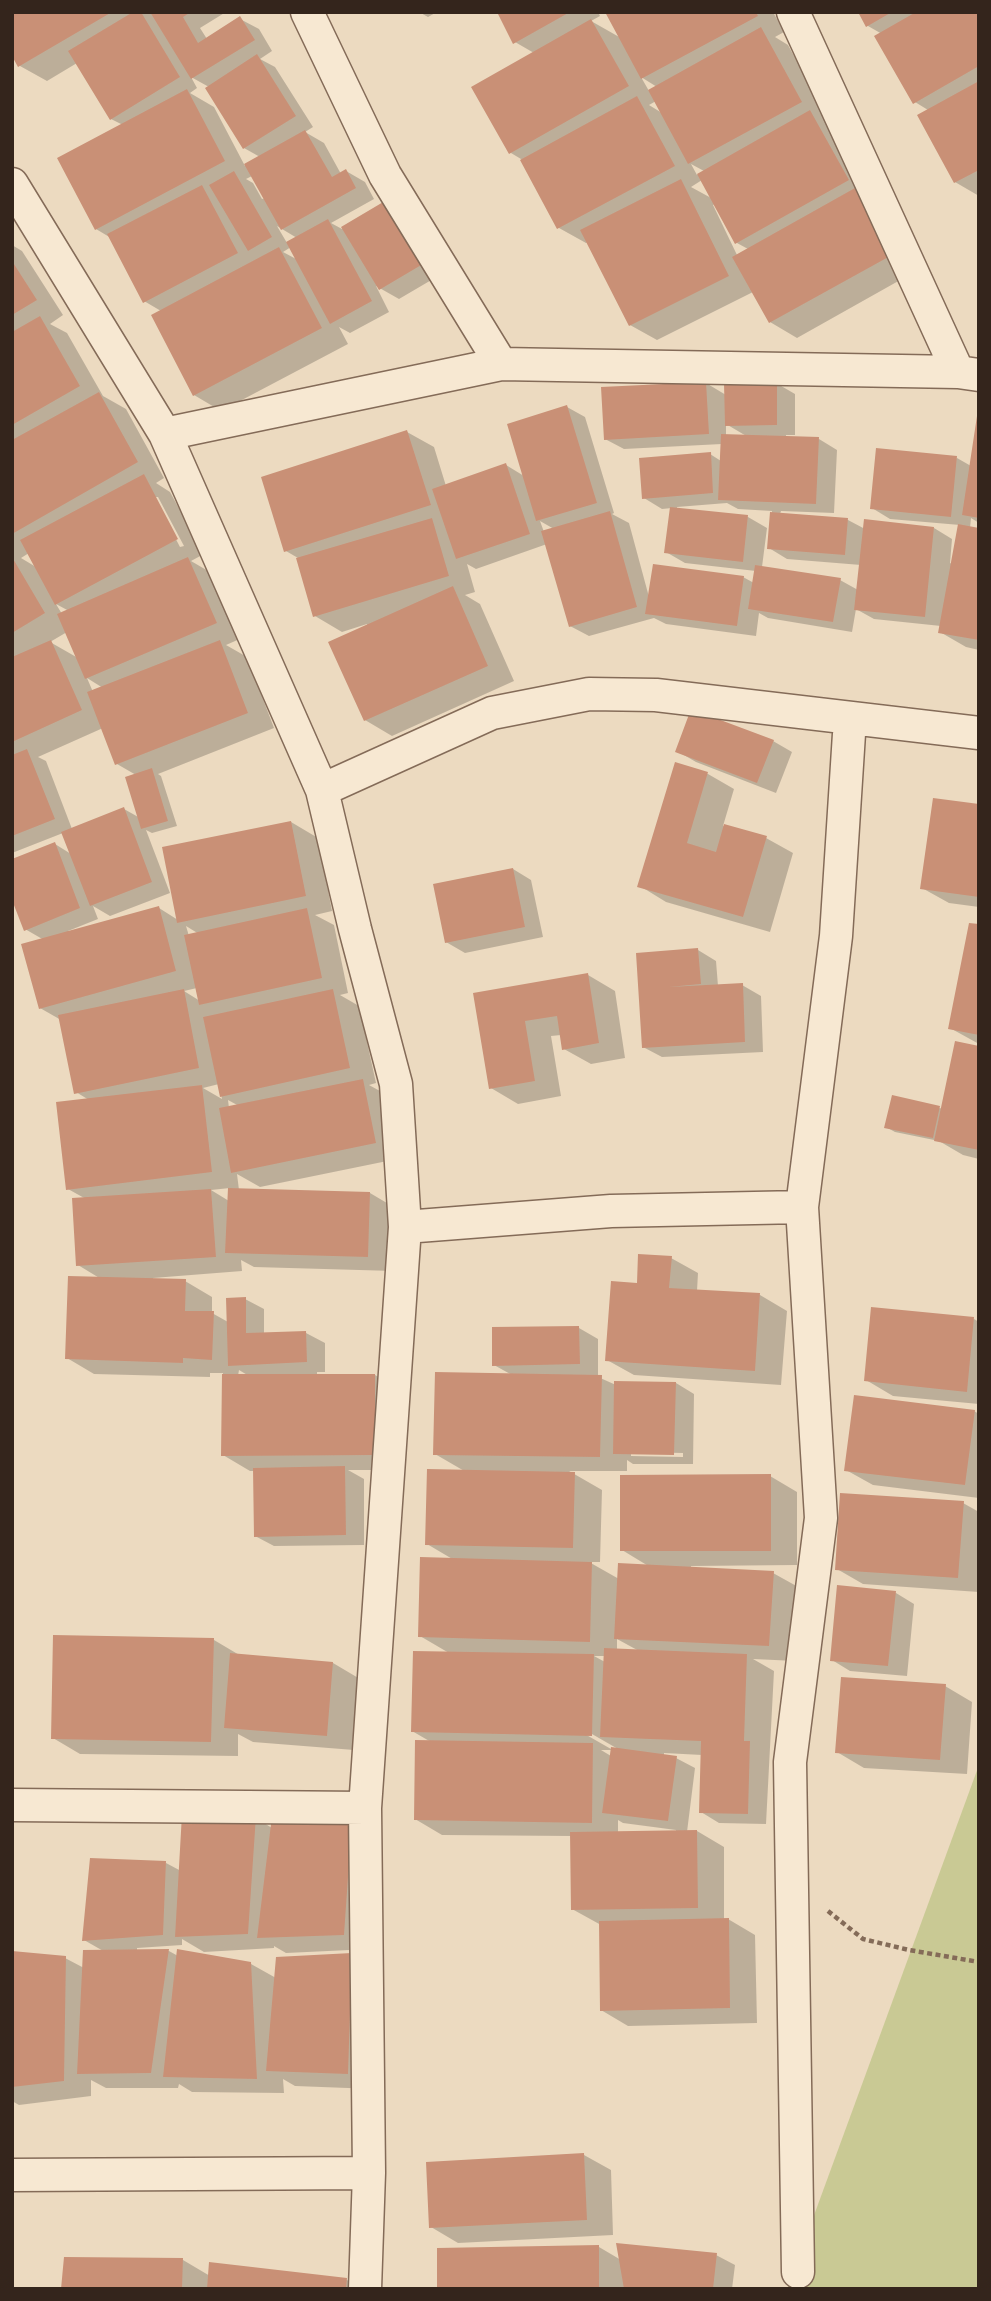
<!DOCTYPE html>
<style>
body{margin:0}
#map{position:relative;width:991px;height:2301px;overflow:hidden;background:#ecdac0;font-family:"Noto Serif",serif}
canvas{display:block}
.frame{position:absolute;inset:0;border:14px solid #34251c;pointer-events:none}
</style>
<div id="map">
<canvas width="991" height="2301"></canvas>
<div class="frame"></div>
</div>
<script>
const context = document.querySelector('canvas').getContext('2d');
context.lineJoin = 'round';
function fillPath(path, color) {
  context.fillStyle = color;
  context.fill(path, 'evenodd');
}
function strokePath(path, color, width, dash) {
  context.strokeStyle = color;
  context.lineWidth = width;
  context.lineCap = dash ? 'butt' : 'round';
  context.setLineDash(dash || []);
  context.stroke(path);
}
fillPath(new Path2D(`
 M979,1765V2289H787Z`), '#c9c994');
fillPath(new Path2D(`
 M12,12H226L200,28L207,39L240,19L259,29L272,51L260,59L275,67L313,127L305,132L324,143L341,174L346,171L365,182L374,199L331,223L342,229L390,200L445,272L399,299L376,286L389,312L350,333L339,327L348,344L221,411L194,395L161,311L144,301L111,238L96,229L123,125L111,119L77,63L47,81L20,66ZM191,77L209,87L244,148L260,157L245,166L214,107L190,93L197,88ZM252,176L265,198L262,199L253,183L246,179ZM277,226L297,238L287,243ZM291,247L298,260L283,252Z
 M419,12H437L428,17Z
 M499,12H598L600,16L591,21L621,38L607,12H773L784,32L775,37L788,45L828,118L824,120L837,127L918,270L797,338L770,322L753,292L657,340L630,325L588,242L586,243L559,228L521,159L511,153L534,53L515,42ZM641,77L657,87L649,91ZM656,101L662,113L649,105ZM691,164L704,171L697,175ZM702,180L713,199L691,187ZM715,204L737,243L748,249L737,255L713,205Z
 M860,12H979V196L955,182L928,110L915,102L882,34L868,26Z
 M12,245L22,251L63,315L50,324L67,333L103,396L126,409L164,478L156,483L170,492L204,554L191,561L215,575L242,638L226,645L247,657L274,728L158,774L161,776L177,826L152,833L146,830L170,893L110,916L93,906L98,919L68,931L69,933L159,908L178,920L291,822L318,838L332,911L315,915L334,925L348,993L340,995L359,1006L376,1083L369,1085L389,1096L402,1158L260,1187L237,1174L239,1190L370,1193L397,1209L394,1271L254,1267L241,1260L242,1271L153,1278V1280L185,1281L212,1297V1313L228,1322L245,1299L264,1309V1334L306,1333L325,1343V1372H317V1376L375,1375L402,1391L401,1470H348L364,1479V1545L274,1546L255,1536V1471H250L223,1455V1373H210V1377L94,1374L67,1358L101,1279L78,1265L86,1199L68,1189L89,1100L76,1092L61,1020L40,1008L44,940L25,929L55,844L71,854L63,833L12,853ZM154,497H158L184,546L180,547ZM29,553L36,567L21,558ZM56,604L69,611L62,614ZM67,632L78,658L50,642ZM87,678L103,688L93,692ZM103,728L117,764L136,775L140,818L124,809L72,829L46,761L38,757ZM186,926L199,934L189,936ZM197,988L200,1001L184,991ZM219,1084L222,1099L203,1088ZM228,1100L239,1106L229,1108ZM230,1188L229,1201L211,1190ZM239,1370L249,1376H238Z
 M706,383L726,395L776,383L795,394V435H786V438L819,439L837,450L834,513L781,511L780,514L848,520L865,529L934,528L952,539L950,563L952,564L960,525L890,519L872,508L957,458L971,466L979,418V523L971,518L970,528L979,529V650L966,647L940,632L941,626L874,619L856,609L852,632L768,618L759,613L756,636L666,624L654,618L589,636L570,626L547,544L476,569L467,564L475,592L465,595L480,604L514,681L392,736L365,720L367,624L342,632L315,616L298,558L286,551L407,432L434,447L446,486L506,465L524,476L567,407L585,417L614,513L612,514L629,523L649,597L743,577L754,583L756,571L685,563L666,552L672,508L662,509L644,498L710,454L721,461L722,444L624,449L605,439ZM726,424L748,437L726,436ZM727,503L738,509L772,511L769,548L787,559L861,565L858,590L840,580L762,567L767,528L748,517L677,509V507ZM540,521L554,529L544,532Z
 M773,741L792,752L776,793L696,762L677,751Z
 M676,764L708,774L734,789L723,826L766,838L793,853L770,932L666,902L640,886Z
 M979,806V907L949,903L922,888Z
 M513,869L531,880L543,937L465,953L446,942Z
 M979,926V1044L950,1028Z
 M698,950L716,961L718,986L742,985L761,996L763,1052L662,1057L643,1047L638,955Z
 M588,975L615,991L625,1058L591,1064L564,1049L561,1035L551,1036L561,1096L518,1104L491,1088L475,994Z
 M979,1048V1159L963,1155L939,1141L895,1132L886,1127L940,1108L942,1109Z
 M671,1258L698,1273L697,1291L760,1295L787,1311L781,1385L634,1375L607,1360L638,1285Z
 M974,1319L979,1322V1404L893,1396L866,1380Z
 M579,1328L598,1339V1377L616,1385L676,1383L694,1394L693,1464H633L627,1460V1471H569L602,1490L600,1562H589L619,1579L650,1567L622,1550L770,1476L797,1492V1565L691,1566V1569L773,1573L800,1588L796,1661L753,1659L774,1671L766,1824L719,1823L701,1812L702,1755L664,1753V1756L676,1758L695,1768L687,1832L697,1831L724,1847V1919H728L755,1935L757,2023L628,2026L601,2010V1925L572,1909V1836L442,1835L415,1819L431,1742L412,1731L449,1653L420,1636L454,1560L427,1544L466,1472L435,1454L512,1375L494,1365ZM631,1452L683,1453V1457L631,1456ZM617,1639L639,1651L617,1650ZM594,1656H605V1662ZM585,1730L618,1749H611L583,1733ZM601,1750H612L611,1756ZM618,1820L623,1823L676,1830V1832L618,1833Z
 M974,1411L979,1414V1498L873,1485L846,1470Z
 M963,1503L979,1512V1592L863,1584L837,1569Z
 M839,1587L896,1593L914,1604L907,1676L850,1671L832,1660Z
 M214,1640L241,1656L333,1663L360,1679L354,1750L253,1742L238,1734V1756L80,1754L53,1738Z
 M945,1686L972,1702L967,1774L864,1768L837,1752Z
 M256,1818L272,1828L352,1821L371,1949L286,1953L274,1946V1948L204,1952L182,1939V1945L137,1948V1951H169L178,1956L251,1964L276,1978L351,1955L374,2089L295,2086L283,2079L284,2093L192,2092L179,2084L178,2088H106L91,2080V2096L19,2105L12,2101V1953L65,1958L84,1968L105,1952L84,1940L166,1863L181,1871Z
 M584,2155L611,2170L613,2235L458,2243L431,2227Z
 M599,2247L621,2260L716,2255L735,2265L732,2289H439Z
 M183,2260L210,2276L347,2280L362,2289H63Z`), '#0003');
fillPath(new Path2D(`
 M12,12H112L18,67L12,56Z
 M133,12H141L180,77L110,120L68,51Z
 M150,12H191L183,17L198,43L240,16L255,40L191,79Z
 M497,12H570L513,44Z
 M605,12H756L758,16L641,79Z
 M858,12H892L866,27Z
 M916,12H979V66L913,104L874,36Z
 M591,19L629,86L509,154L471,87Z
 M761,27L802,102L688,164L648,90Z
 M257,54L296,116L243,149L205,88Z
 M979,81V170L954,183L917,115Z
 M187,89L225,161L95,230L57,158Z
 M637,96L675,166L557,229L520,160Z
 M810,110L849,180L735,244L697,174Z
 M305,130L332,177L346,169L356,188L281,230L244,164Z
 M234,171L272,237L248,251L209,185Z
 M681,179L729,276L629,326L580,230Z
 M202,185L238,253L143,303L107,234Z
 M855,188L892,255L769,323L732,257Z
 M390,198L428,261L379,290L341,227Z
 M328,219L372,301L330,324L286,242Z
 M279,247L322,328L193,396L151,315Z
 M12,261L37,300L12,315Z
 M40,316L80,386L12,425V332Z
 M777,381V425L725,426L724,383Z
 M706,382L709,434L604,440L601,387Z
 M99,392L138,462L12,534V440Z
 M567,405L597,503L536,521L507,424Z
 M977,416H979V518L962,515Z
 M407,430L431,505L284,552L261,477Z
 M721,434L819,437L816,504L718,500Z
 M876,448L957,456L951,517L870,509Z
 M711,452L713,493L642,499L639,458Z
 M506,463L530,534L456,559L432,489Z
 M144,474L178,539L55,605L20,540Z
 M670,507L748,515L743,562L664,553Z
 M610,511L637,607L569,627L541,531Z
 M770,512L848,518L845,555L767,549Z
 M432,518L449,576L313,617L296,558Z
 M864,519L934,527L925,617L854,610Z
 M958,524L979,528V640L938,633Z
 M12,557L45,613L12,633Z
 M188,557L217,623L85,679L57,614Z
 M653,564L744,576L737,626L645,614Z
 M755,565L841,578L833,622L748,609Z
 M453,586L488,666L364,721L328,642Z
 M51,640L82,710L12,742V657Z
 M220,640L248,713L115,765L87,692Z
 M691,709L774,740L757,783L675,752Z
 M27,749L55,819L12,836V755Z
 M675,762L708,772L687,843L716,852L724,824L767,836L743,917L637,887Z
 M152,768L168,821L141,829L125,777Z
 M933,798L979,804V897L920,889Z
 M124,807L152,882L90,906L61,832Z
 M291,821L306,896L177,923L162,847Z
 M55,842L80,908L24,931L12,900V859Z
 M513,868L525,927L445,943L433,884Z
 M159,906L176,971L39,1009L21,944Z
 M307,908L322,978L199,1005L184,935Z
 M969,923L979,924V1035L948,1029Z
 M698,948L701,984L669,987L743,983L745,1042L642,1048L636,953Z
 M588,973L599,1043L562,1050L557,1016L525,1021L535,1081L489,1089L473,993Z
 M184,989L199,1068L74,1094L58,1015Z
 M333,989L350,1068L220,1097L203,1017Z
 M955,1041L979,1046V1150L934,1141Z
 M363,1079L376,1143L231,1173L219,1108Z
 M202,1085L212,1172L66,1190L56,1102Z
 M892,1095L940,1106L933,1138L884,1128Z
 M228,1188L370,1192L368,1257L225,1253Z
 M211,1189L216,1257L76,1266L72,1198Z
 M638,1254L672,1256L669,1288L760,1293L755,1371L605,1361L611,1281L637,1283Z
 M68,1276L186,1279L185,1311H214L212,1360L183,1358V1363L65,1359Z
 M246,1297V1333L306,1331L307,1362L228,1366L226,1298Z
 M871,1307L974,1317L967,1392L864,1381Z
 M579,1326L580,1364L492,1366V1327Z
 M435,1372L602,1375L600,1457L433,1455Z
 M222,1374H375V1455L221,1456Z
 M614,1381L676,1382L674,1455L613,1454Z
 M854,1395L975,1410L965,1485L844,1471Z
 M345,1466L346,1535L254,1537L253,1468Z
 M427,1469L575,1472L573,1548L425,1545Z
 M771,1474V1551H620V1475Z
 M840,1493L964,1501L958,1578L835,1570Z
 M420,1557L592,1562L590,1642L418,1637Z
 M618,1563L774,1571L769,1646L614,1639Z
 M837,1585L896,1591L888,1666L830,1661Z
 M53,1635L214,1638L211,1742L51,1739Z
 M604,1648L747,1654L744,1741H750L748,1814L699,1813L701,1741L600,1737Z
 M413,1651L594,1654L592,1736L411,1732Z
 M230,1653L333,1662L327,1736L224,1728Z
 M841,1677L946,1684L940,1760L835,1753Z
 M415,1740L593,1743L592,1823L414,1820Z
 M611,1747L677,1756L668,1821L602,1813Z
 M182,1814L256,1816L248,1934L175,1937Z
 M272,1816L352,1819L344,1935L257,1938Z
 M697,1830L698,1908L571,1910L570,1832Z
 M90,1858L166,1861L163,1935L82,1941Z
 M729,1918L730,2008L600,2011L599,1921Z
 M169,1949L151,2073L77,2074L83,1950Z
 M177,1949L251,1962L257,2079L163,2077Z
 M12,1951L66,1956L64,2081L12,2087Z
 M352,1953L348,2074L266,2071L276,1957Z
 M584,2153L587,2220L429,2228L426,2162Z
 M616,2243L717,2253L713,2289H624Z
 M599,2245V2289H437V2248Z
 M64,2257L183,2258L182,2289H61Z
 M209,2262L347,2278L346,2289H207Z`), '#c99076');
const street = new Path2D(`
 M307,12L385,175L501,364
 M793,12L958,372
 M12,184L165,434L322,790L355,929L396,1084L405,1227L365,1808L369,2173L365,2289
 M165,434L501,364L958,372L979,375
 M322,790L492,713L589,694L656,695L979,733
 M405,1227L611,1211L802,1207
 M12,1805L365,1808
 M12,2175L369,2173
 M798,2272L790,1762L821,1518L802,1207L836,936L850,718`);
strokePath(street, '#846b58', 35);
strokePath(new Path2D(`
 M828,1911L863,1939L909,1950L979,1962`), '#846b58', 4.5, [5, 3.5]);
strokePath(street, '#f7e8d2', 32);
</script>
